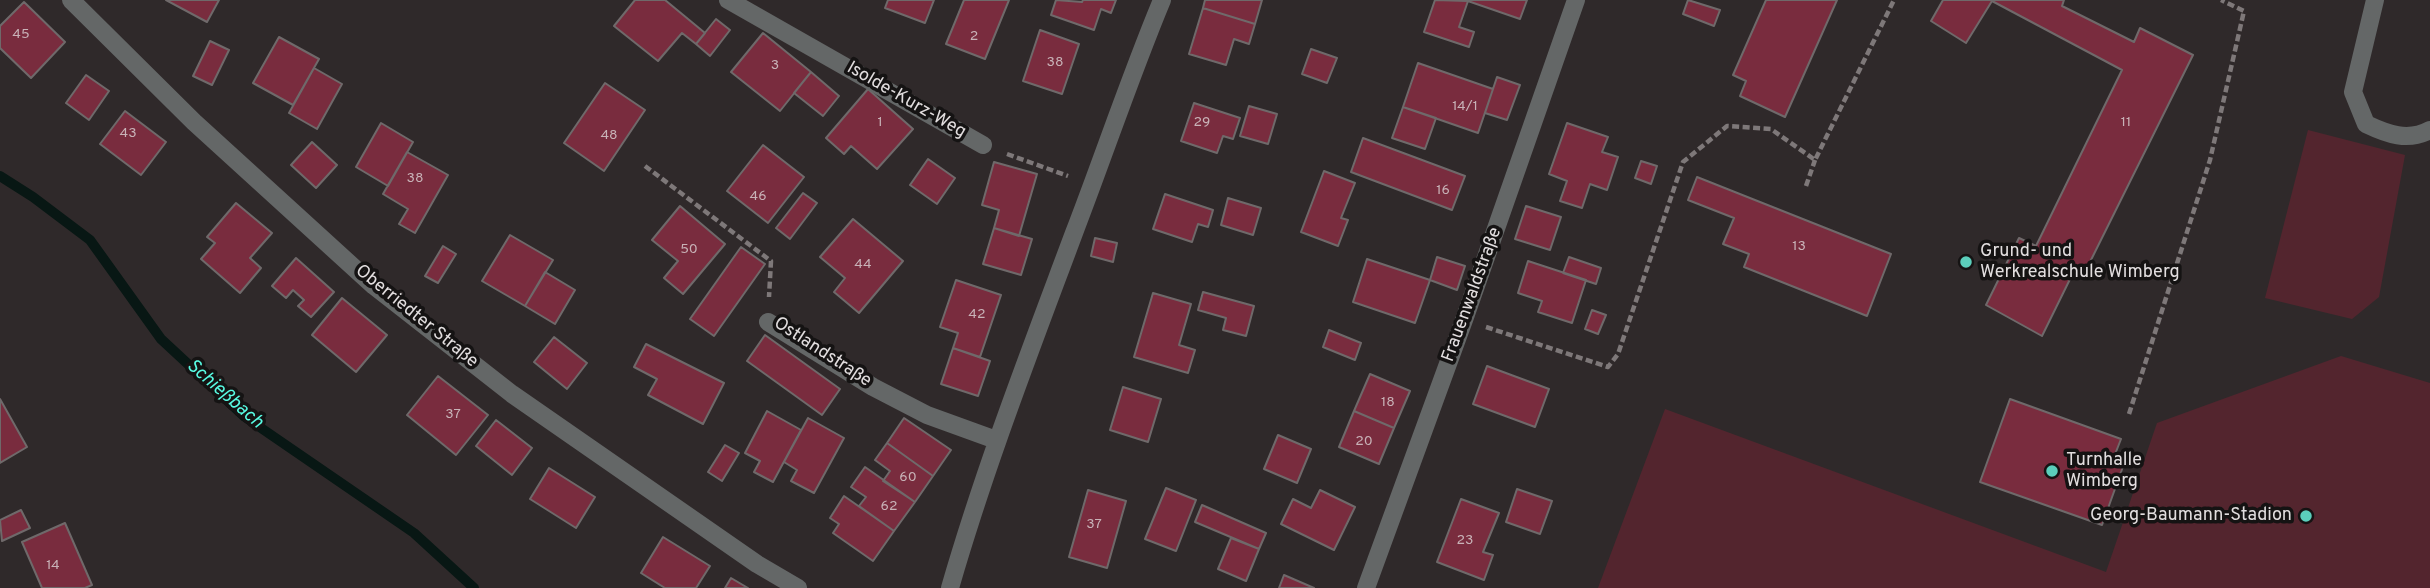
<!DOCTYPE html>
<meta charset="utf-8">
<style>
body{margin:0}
canvas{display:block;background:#2f292a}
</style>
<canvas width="2430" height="588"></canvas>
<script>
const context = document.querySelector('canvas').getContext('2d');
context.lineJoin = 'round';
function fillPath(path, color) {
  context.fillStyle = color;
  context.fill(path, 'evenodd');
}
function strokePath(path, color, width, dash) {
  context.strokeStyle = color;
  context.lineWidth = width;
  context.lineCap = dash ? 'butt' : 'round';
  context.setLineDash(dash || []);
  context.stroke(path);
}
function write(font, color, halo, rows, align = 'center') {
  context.font = font + ' Overpass,sans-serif';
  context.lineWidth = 7;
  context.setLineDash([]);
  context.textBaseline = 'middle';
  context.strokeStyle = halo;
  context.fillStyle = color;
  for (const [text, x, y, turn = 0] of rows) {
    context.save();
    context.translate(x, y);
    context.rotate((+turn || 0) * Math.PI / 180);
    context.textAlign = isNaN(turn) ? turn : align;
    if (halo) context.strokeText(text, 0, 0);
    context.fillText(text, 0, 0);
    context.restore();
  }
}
fillPath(new Path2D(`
 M2308,130L2405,155L2379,297L2352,319L2265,298Z
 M2341,356L2430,383V588H1598L1665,409L2106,572L2157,423Z`), '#53252e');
strokePath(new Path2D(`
 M0,176L33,197L90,240L161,339L245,417L414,533L474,588`), '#081714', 10);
const building = new Path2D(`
 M166,0H219L207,22Z
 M635,0H665L705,33L696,44L682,33L658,61L614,26Z
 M888,0H934L925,23L885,8Z
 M964,0H1009L985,59L946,44Z
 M1056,0L1082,2L1083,0H1116L1111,13L1101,9L1094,30L1051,15Z
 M1205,0H1262L1255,24L1203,8Z
 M1435,0L1468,1L1459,27L1474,32L1469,47L1424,32Z
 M1465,0H1527L1520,19Z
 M1688,0L1720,10L1714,26L1683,14Z
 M1766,0H1837L1785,117L1740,96L1746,81L1733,75Z
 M1943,0H2064L2062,6L2134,42L2140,28L2193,55L2084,274L2075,269L2042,336L1986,305L2019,238L2036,246L2122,70L1992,1L1966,43L1931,21Z
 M24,2L65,42L31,78L0,48V26Z
 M1203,8L1255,24L1249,44L1234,39L1226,65L1189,54Z
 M716,19L730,30L710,56L696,44Z
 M1040,30L1079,44L1062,94L1023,81Z
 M763,33L811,72L780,111L731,72Z
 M279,37L319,59L293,105L253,83Z
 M210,41L229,50L212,85L193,76Z
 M1311,49L1337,58L1327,83L1302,74Z
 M1418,63L1493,89L1478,133L1403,107Z
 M314,68L342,84L317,129L289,113Z
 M811,72L839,96L823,116L794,93Z
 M86,75L109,91L89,120L66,103Z
 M1497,77L1520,85L1507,120L1485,113Z
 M605,83L645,110L604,171L564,143Z
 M868,89L913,129L877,169L851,146L844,154L826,138Z
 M1194,103L1240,118L1233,139L1223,136L1217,153L1181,141Z
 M1249,106L1277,114L1268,144L1240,136Z
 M1403,107L1436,118L1425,149L1392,138Z
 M125,111L166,142L141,175L100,144Z
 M381,123L413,142L388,186L356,167Z
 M1567,123L1608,137L1602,152L1618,157L1607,190L1590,184L1582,208L1560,201L1567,181L1549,174Z
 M1363,138L1465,176L1452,210L1351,172Z
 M312,142L337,165L316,188L291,165Z
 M763,145L804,177L768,223L727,191Z
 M407,152L448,175L415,233L399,224L408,209L383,194Z
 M928,159L955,178L937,204L910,185Z
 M1641,161L1657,166L1651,184L1635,178Z
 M994,162L1037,174L1019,236L994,228L999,210L982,205Z
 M1324,171L1355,183L1341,218L1348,220L1338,246L1301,232Z
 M1697,177L1891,254L1867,316L1744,267L1749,254L1723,244L1734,218L1688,200Z
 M803,193L817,203L790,239L776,228Z
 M1165,194L1213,210L1208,227L1198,224L1192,242L1153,229Z
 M1228,198L1261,208L1253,235L1221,225Z
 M236,203L272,233L250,258L261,268L240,293L201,259L215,243L207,237Z
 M680,206L725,244L683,294L664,278L678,261L652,240Z
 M1526,206L1561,217L1550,250L1515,239Z
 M853,219L903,261L859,313L834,292L845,278L820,257Z
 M994,228L1032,239L1021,275L983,264Z
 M510,235L553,260L525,306L482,281Z
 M1095,238L1117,243L1113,262L1091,256Z
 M443,246L456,254L438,283L425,276Z
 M741,247L765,264L714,336L690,319Z
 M1437,257L1465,266L1457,290L1430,280Z
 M1569,257L1601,268L1596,284L1563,273Z
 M296,258L334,292L311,317L298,306L304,300L293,290L286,298L272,286Z
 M1367,259L1430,280L1415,323L1353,302Z
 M1528,261L1586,280L1572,323L1538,312L1542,301L1518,293Z
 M545,272L575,290L555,324L525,306Z
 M956,280L1001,295L980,357L953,348L958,333L940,327Z
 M1203,292L1254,306L1246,336L1223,330L1226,318L1198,310Z
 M1153,293L1191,304L1179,345L1195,350L1188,373L1134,357Z
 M342,298L387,335L356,372L312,335Z
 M1592,310L1606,315L1598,334L1585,329Z
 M1329,330L1361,343L1355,360L1323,347Z
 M765,335L840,389L822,415L747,361Z
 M554,337L587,363L567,389L534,362Z
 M646,344L724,383L703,424L648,395L657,379L634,367Z
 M953,348L990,361L978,396L941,384Z
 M1487,366L1549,389L1535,427L1473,404Z
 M1370,374L1410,391L1394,428L1354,411Z
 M438,376L488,415L456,455L407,415Z
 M1123,387L1161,399L1148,442L1110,430Z
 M0,399L27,447L0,463Z
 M2010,399L2121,439L2114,457L2125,461L2102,525L1980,482Z
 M767,411L801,430L773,482L754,472L760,461L745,453Z
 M1354,411L1394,428L1379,464L1339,447Z
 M808,418L844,438L814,493L791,481L797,470L784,462Z
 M904,418L951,450L933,476L887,443Z
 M496,420L532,448L512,475L476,446Z
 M1278,435L1311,449L1297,483L1264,469Z
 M887,443L933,476L915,502L883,481L890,471L875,460Z
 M725,445L739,453L722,481L708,472Z
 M865,467L915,502L894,531L859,506L866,497L851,487Z
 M549,468L595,497L576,528L530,499Z
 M1166,488L1196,500L1176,551L1145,539Z
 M1517,489L1552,501L1540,534L1506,522Z
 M1088,490L1126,501L1107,568L1069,557Z
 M1320,490L1355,507L1334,550L1281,524L1293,499L1311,508Z
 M844,496L894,531L873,561L833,533L839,524L830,518Z
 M1461,499L1499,513L1483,552L1493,555L1484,580L1437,562Z
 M1202,505L1266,533L1259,549L1195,522Z
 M21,510L30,528L2,541L0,520Z
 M65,523L92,585L85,588H42L22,542Z
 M663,537L710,566L696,588H665L641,573Z
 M1231,538L1259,549L1246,581L1218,569Z
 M1284,575L1314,588H1279Z
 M731,578L748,588H725Z`);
fillPath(building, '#792c3e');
strokePath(building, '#6f696a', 2);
strokePath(new Path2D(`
 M1007,154L1068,176
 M645,166L771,261L769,297
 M1806,186L1815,160
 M1486,327L1608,367L1618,354L1683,162L1727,126L1771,129L1815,160L1894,0
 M2129,414L2210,160L2244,11L2221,0`), '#7e7879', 4.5, [7, 3.5]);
strokePath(new Path2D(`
 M2375,0L2353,92L2366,124C2387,134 2408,142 2430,130`), '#646767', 18);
strokePath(new Path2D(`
 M71,0L194,122L374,286L512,394L757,564L798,588
 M728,0L983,145
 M768,322L873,387L927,415L996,440
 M950,588C985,467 1030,351 1074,233C1104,155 1130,77 1162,0
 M1366,588L1464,320L1576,0`), '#646767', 18);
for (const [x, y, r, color] of [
 [1966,262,7,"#5bcebb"],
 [2052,471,7,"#5bcebb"],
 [2306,516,7,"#5bcebb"]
]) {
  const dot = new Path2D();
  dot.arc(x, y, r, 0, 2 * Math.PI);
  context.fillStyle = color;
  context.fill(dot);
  strokePath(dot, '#151313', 2.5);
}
write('14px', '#c8b2b7', null, [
 ["45",21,35],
 ["2",974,37],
 ["38",1055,63],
 ["3",775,66],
 ["14/1",1465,107],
 ["1",880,123],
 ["29",1202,123],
 ["11",2126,123],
 ["43",128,134],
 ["48",609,136],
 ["38",415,179],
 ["16",1443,191],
 ["46",758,197],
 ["13",1799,247],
 ["50",689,250],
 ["44",863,265],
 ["42",977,315],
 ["18",1388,403],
 ["37",453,415],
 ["20",1364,442],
 ["60",908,478],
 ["62",889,507],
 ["37",1094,525],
 ["23",1465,541],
 ["14",53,566]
]);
write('18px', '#e2dedf', '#151313', [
 ["Isolde-Kurz-Weg",906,101,30],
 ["Frauenwaldstraße",1473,295,-70],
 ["Oberriedter Straße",416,317,39],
 ["Ostlandstraße",822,353,33]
]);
write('18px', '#e2dedf', '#151313', [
 ["Grund- und",1980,252],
 ["Werkrealschule Wimberg",1980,273],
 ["Turnhalle",2066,461],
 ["Wimberg",2066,482],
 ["Georg-Baumann-Stadion",2292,516,"right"]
], 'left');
write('italic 19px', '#58fbe3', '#151313', [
 ["Schießbach",224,395,41]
]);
</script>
